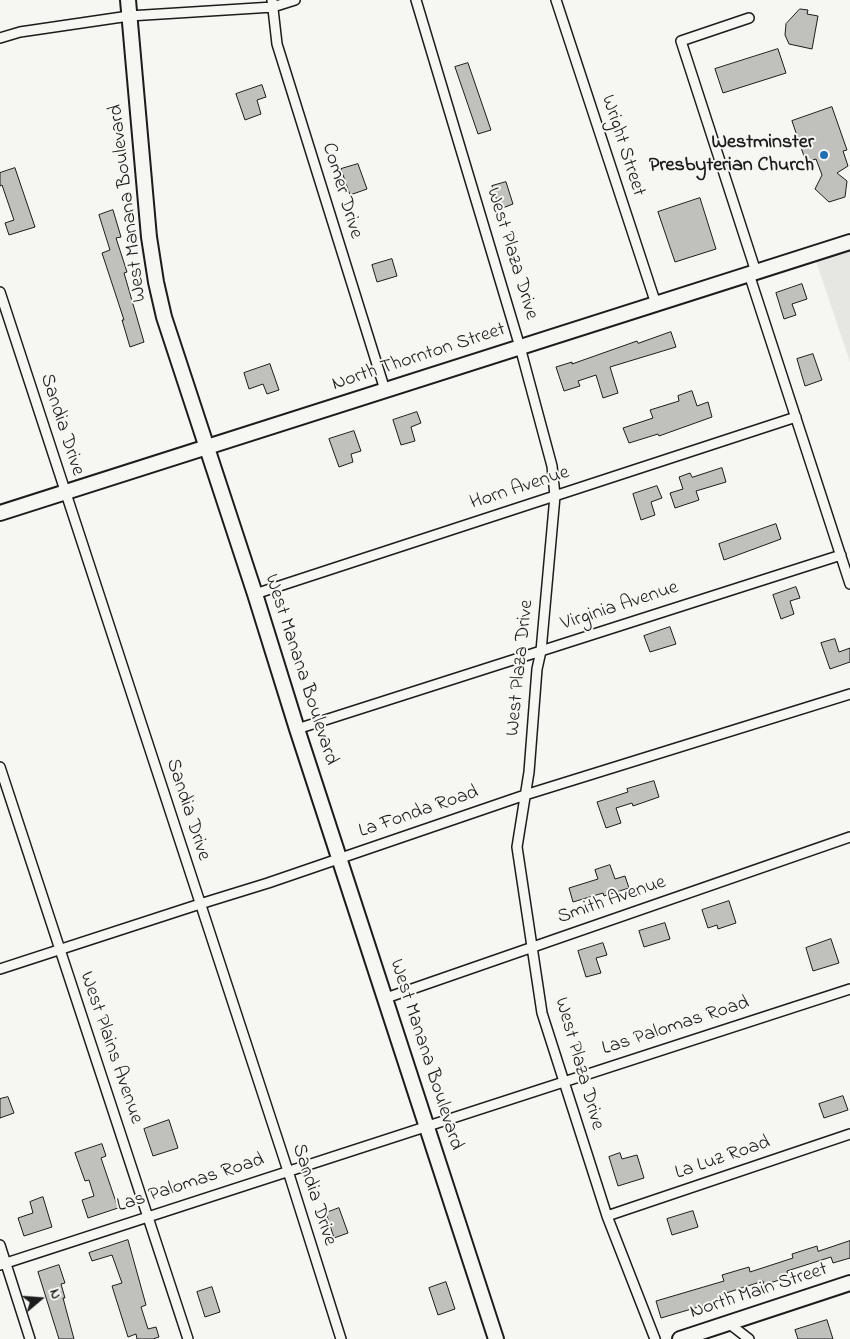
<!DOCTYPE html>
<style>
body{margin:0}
#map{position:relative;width:850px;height:1339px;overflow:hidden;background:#f6f6f2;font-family:"Indie Flower",sans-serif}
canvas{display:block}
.north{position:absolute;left:15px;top:1274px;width:50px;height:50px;-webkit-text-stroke:4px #f6f6f2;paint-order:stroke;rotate:72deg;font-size:14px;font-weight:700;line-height:20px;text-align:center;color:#1c1c1c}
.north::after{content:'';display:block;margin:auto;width:18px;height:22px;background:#1c1c1c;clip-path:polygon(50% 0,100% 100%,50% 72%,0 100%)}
</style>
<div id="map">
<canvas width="850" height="1339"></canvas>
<div class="north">N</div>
</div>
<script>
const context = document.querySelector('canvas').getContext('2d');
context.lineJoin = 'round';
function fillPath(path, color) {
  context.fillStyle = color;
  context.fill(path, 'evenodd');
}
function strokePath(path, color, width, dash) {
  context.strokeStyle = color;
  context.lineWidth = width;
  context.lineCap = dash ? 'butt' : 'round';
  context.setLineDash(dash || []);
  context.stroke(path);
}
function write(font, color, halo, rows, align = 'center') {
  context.font = font + ' "Indie Flower",sans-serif';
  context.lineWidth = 4;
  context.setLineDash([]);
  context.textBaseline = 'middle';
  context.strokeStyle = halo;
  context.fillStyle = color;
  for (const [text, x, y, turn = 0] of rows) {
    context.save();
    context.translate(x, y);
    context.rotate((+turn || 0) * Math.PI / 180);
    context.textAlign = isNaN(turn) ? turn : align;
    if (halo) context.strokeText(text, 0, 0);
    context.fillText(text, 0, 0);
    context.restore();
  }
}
fillPath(new Path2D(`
 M850,251V362L816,261Z`), '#e6e6e2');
const building = new Path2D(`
 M800,9L808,10L807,14L818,16L812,49L789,44L785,35L786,24Z
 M778,49L786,73L723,93L715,69Z
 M468,63L491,130L478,134L455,67Z
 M262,85L266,97L257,100L261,114L245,120L236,94Z
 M832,107L847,150L843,151L848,166L837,173L847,181L845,197L829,202L815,189L822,175L816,159L806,162L792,121Z
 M358,164L367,189L350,195L341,169Z
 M15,168L35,227L9,235L5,223L14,220L2,185L0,186V173Z
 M506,182L513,204L500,209L492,186Z
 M700,198L716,249L675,262L658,212Z
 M113,210L121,237L116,238L127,272L124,273L144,342L130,347L122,320H124L102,253L110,250L99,215Z
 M392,259L397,276L377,282L372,265Z
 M802,284L807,299L792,304L796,315L784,319L776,293Z
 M671,332L676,347L610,367L618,393L603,398L596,375L578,381L580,386L564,391L556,367L572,362V364L637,341L638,343Z
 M813,354L822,380L805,386L797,359Z
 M270,364L279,390L267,394L263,384L249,389L244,373Z
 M692,391L697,406L708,402L712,417L659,436L658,434L629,443L623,428L653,418L650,410L679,401L678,396Z
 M417,412L421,423L411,427L415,441L401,445L393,420Z
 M354,431L361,451L351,454L353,462L339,467L329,439Z
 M722,468L726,482L696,491L699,500L675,508L670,493L683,489L679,477L690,473L692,477Z
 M657,486L662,498L651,502L655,515L641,520L633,494Z
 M776,524L781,539L724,560L719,544Z
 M796,587L800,598L790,601L794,614L781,619L773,595Z
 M670,627L676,644L650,652L644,636Z
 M835,639L839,652L850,648V662L830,669L821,643Z
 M654,781L659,797L633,806L632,803L616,808L621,823L606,828L597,802L628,792L627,789Z
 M610,865L615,879L625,876L629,888L604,896L603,893L573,902L569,888L598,879L595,870Z
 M729,901L736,923L718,929L717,925L708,928L702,910Z
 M665,923L670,939L644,947L639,931Z
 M831,939L839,963L813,971L806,948Z
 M603,943L607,955L596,958L601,973L586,977L578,951Z
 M843,1096L848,1110L824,1118L819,1104Z
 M8,1097L14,1113L0,1118V1099Z
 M169,1120L178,1148L153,1156L144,1129Z
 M102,1144L106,1156L101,1158L118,1208L88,1218L82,1200L94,1196L89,1180L85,1181L75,1153Z
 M620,1153L622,1159L637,1155L644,1178L618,1186L609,1157Z
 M43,1197L52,1227L24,1236L18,1218L33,1213L30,1202Z
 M339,1208L348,1233L334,1238L326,1213Z
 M693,1211L698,1227L672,1235L667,1219Z
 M128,1240L146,1305L141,1307L148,1329L156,1327L159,1337L153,1339H137L136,1334L128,1337L112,1286L122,1283L112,1255L92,1261L89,1253Z
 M850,1241V1258L833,1263L831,1257L787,1271L788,1277L764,1285L763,1281L720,1295L722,1300L661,1318L656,1301L724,1281L722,1275L749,1267L750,1272L793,1258L792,1254L817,1246L818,1251Z
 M59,1265L65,1283L61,1284L65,1298H63L74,1339H59L38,1272Z
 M446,1282L455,1309L438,1315L429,1288Z
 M212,1287L220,1312L205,1317L197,1292Z
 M827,1320L833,1339H798L795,1330Z`);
fillPath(building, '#c0c0bd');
strokePath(building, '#1c1c1c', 1);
const street = new Path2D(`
 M272,0L277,44L385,390
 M416,0L520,347L552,466L555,496L541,651L537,669L529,772L517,847L542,1013L607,1216L655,1339
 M556,0L656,304
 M749,18L681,41L756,272
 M0,38L20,32L129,16L273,7L295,0
 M749,274L850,584
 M0,292L288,1171L341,1339
 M255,594L796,417
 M297,729L841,555
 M0,767L188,1339
 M0,969L200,904L268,883L525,795L850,694
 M386,998L850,837
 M607,1216L850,1134
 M0,1245L30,1339
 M0,1265L850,989
 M727,1322L749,1339`);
const secondary = new Path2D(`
 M128,0L149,237L156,282L164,317L255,594L297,729L496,1339
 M0,513L850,242
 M680,1339L850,1283`);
strokePath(street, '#1c1c1c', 12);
strokePath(secondary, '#1c1c1c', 18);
strokePath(street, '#f6f6f2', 9);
strokePath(secondary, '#f6f6f2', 14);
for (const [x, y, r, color] of [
 [824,155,5,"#1f6fb2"]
]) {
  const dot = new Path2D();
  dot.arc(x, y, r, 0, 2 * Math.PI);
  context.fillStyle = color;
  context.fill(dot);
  strokePath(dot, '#f6f6f2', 2);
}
write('bold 20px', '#1c1c1c', '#f6f6f2', [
 ["Westminster",814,144],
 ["Presbyterian Church",814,167]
], 'right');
write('20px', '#1c1c1c', '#f6f6f2', [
 ["Wright Street",622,146,72],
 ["Comer Drive",341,191,73],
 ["West Manana Boulevard",129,203,-97],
 ["West Plaza Drive",511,254,73],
 ["North Thornton Street",419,358,-18],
 ["Sandia Drive",61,425,72],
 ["Horn Avenue",520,489,-18],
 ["Virginia Avenue",620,607,-18],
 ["West Plaza Drive",521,668,-84],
 ["West Manana Boulevard",300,670,72],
 ["Sandia Drive",187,810,72],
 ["La Fonda Road",419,813,-19],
 ["Smith Avenue",612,901,-19],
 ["Las Palomas Road",676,1027,-18],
 ["West Plains Avenue",110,1048,71],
 ["West Manana Boulevard",425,1055,72],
 ["West Plaza Drive",578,1064,74],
 ["La Luz Road",723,1159,-19],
 ["Las Palomas Road",191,1184,-18],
 ["Sandia Drive",313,1195,72],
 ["North Main Street",759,1292,-18]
]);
</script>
